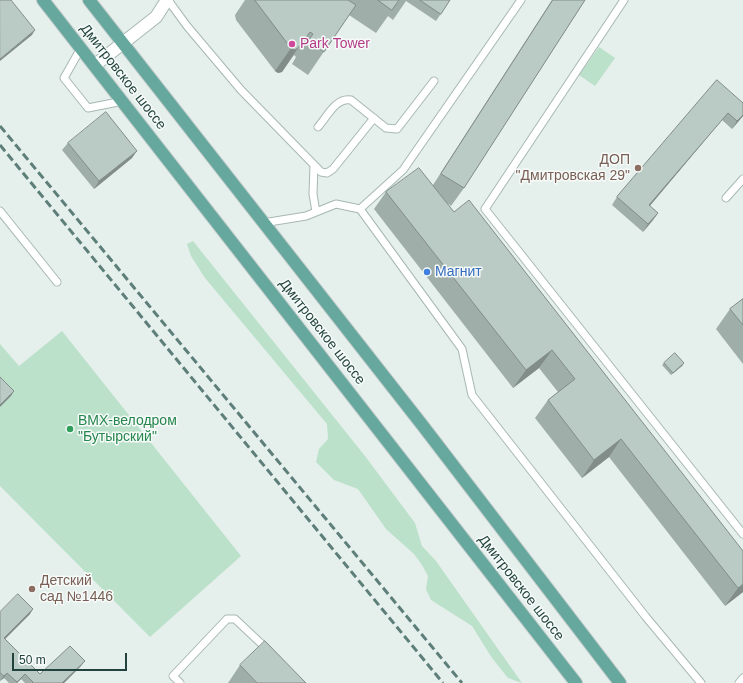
<!DOCTYPE html>
<meta charset="utf-8">
<style>
body{margin:0}
#map{position:relative;width:743px;height:683px;overflow:hidden;background:#e5efec;font-family:Arial,sans-serif}
canvas{display:block}
.scale{position:absolute;left:12px;top:653px;width:115px;height:18px;box-sizing:border-box;border:2px solid #22433d;border-top:0;padding-left:5px;font-size:12px;line-height:14px;white-space:nowrap;color:#22433d;-webkit-text-stroke:3px #f6fbf9;paint-order:stroke}
</style>
<div id="map">
<canvas width="743" height="683"></canvas>
<div class="scale">50 m</div>
</div>
<script>
const context = document.querySelector('canvas').getContext('2d');
context.lineJoin = 'round';
function fillPath(path, color) {
  context.fillStyle = color;
  context.fill(path, 'evenodd');
}
function strokePath(path, color, width, dash) {
  context.strokeStyle = color;
  context.lineWidth = width;
  context.lineCap = dash ? 'butt' : 'round';
  context.setLineDash(dash || []);
  context.stroke(path);
}
function write(font, color, halo, rows, align = 'center') {
  context.font = font + ' Arial,sans-serif';
  context.lineWidth = 3;
  context.setLineDash([]);
  context.textBaseline = 'middle';
  context.strokeStyle = halo;
  context.fillStyle = color;
  for (const [text, x, y, turn = 0] of rows) {
    context.save();
    context.translate(x, y);
    context.rotate((+turn || 0) * Math.PI / 180);
    context.textAlign = isNaN(turn) ? turn : align;
    if (halo) context.strokeText(text, 0, 0);
    context.fillText(text, 0, 0);
    context.restore();
  }
}
fillPath(new Path2D(`
 M599,47L615,58L595,86L579,75Z
 M193,241L365,456L415,523L422,546L436,561L522,683L508,678L492,658L472,626L431,600L426,589L428,576L422,565L414,554L386,529L358,489L334,480L316,462L319,449L328,439L327,424L205,278L191,256L187,244Z
 M62,331L241,556L150,637L0,486V344L19,366Z`), '#bce1ca');
const service = new Path2D(`
 M168,0L187,26L241,90L321,172L327,173L333,169L374,118
 M624,0L485,209L743,534
 M81,48L64,78L88,108L123,101
 M318,127C327,117 336,97 351,100L386,128L397,129L434,81
 M314,165L313,194L316,212
 M726,198L743,179
 M360,209L403,170L521,0
 M0,211L57,282
 M263,223L306,216L336,204L360,209L462,349L472,395L646,617L701,683
 M180,683L173,676L227,619H235L268,650
 M739,683L743,678`);
const tertiary = new Path2D(`
 M95,65L156,17L167,0`);
const primary = new Path2D(`
 M43,0L576,683
 M89,0L423,426L620,683`);
strokePath(service, '#a7b8b4', 9);
strokePath(tertiary, '#a7b8b4', 14);
strokePath(primary, '#c1cac9', 14);
strokePath(service, '#fff', 7);
strokePath(tertiary, '#fff', 12);
strokePath(primary, '#66a89e', 12);
strokePath(new Path2D(`
 M0,126L462,683
 M0,145L443,683`), '#5d7e79', 3, [8, 4]);
fillPath(new Path2D(`
 M245,0H450L436,21L406,1L393,20L388,16L376,33L349,15L308,75L292,64L296,57L294,55L282,72L278,73L275,71L236,20L235,15Z
 M552,0H585L464,188L451,206L446,202L743,592L725,606L609,457L582,478L535,418L548,400L558,392L539,368L513,388L374,209L386,192L433,185Z
 M717,80L743,116L732,129L722,120L649,206L658,213L653,220L643,232L612,205L617,197Z
 M68,143L132,158L94,189L62,150Z
 M743,299V364L716,329L730,309Z
 M664,363H684L682,366L671,375L662,365Z
 M0,612L30,614L5,639L40,674L81,666L64,683H25L21,679L17,683H9L4,678L0,681Z
 M240,665L306,683H228Z`), '#a0aea9');
fillPath(new Path2D(`
 M35,30L32,35L0,61V59Z
 M291,48H298L282,72L278,73L275,71Z
 M728,113L722,120L644,213L649,205Z
 M743,115V116L732,129L737,121Z
 M137,151L132,158L94,189L99,181Z
 M658,213L653,220L643,232L648,224Z
 M552,350L539,368L513,388L526,370Z
 M684,363L682,366L671,375L673,373Z
 M14,391L11,396L0,407V405Z
 M621,439L609,457L582,478L594,460Z
 M743,584V592L725,606L738,588Z
 M33,609L30,614L1,643L4,638Z
 M85,661L81,666L64,683H62Z
 M7,673L4,678L0,681L4,676Z
 M25,674L21,679L17,683H16Z`), '#828d8a');
const building = new Path2D(`
 M0,0H11L35,30L0,59Z
 M255,0H348L356,5L324,52L308,41L313,34L310,32L298,48L295,50L291,48Z
 M378,0H399L392,10Z
 M420,0H450L441,14Z
 M553,0H585L464,188L441,174Z
 M717,80L743,103V115L737,121L728,113L649,205L658,213L648,224L617,197Z
 M106,112L137,151L99,181L68,143Z
 M419,168L454,212L469,200L743,551V584L738,588L621,439L594,460L548,400L575,379L552,350L526,370L386,192Z
 M743,299V325L730,309Z
 M675,353L684,363L673,373L664,363Z
 M0,377L14,391L0,405Z
 M18,594L33,609L4,638L40,674L70,646L85,661L62,683H32L33,682L25,674L17,682L7,673L4,676L0,673V612Z
 M265,641L306,683H257L240,665Z`);
fillPath(building, '#bacac5');
strokePath(building, '#828d8a', 1);
for (const [x, y, r, color] of [
 [292,44,4,"#d1479c"],
 [638,168,4,"#8d6e63"],
 [427,272,4,"#3f7fe0"],
 [70,429,4,"#2e9e5b"],
 [32,589,4,"#8d6e63"]
]) {
  const dot = new Path2D();
  dot.arc(x, y, r, 0, 2 * Math.PI);
  context.fillStyle = color;
  context.fill(dot);
  strokePath(dot, '#f6fbf9', 1.5);
}
write('14px', '#b23c85', '#f6fbf9', [
 ["Park Tower",300,44]
], 'left');
write('14px', '#22433d', '#f6fbf9', [
 ["Дмитровское шоссе",123,77,52],
 ["Дмитровское шоссе",322,332,52],
 ["Дмитровское шоссе",521,588,52]
]);
write('14px', '#785e54', '#f6fbf9', [
 ["ДОП",630,160],
 ["\"Дмитровская 29\"",630,176],
 ["Детский",40,581,"left"],
 ["сад №1446",40,597,"left"]
], 'right');
write('14px', '#366cbe', '#f6fbf9', [
 ["Магнит",435,272]
], 'left');
write('14px', '#27864d', '#f6fbf9', [
 ["BMX-велодром",78,421],
 ["\"Бутырский\"",78,437]
], 'left');
</script>
